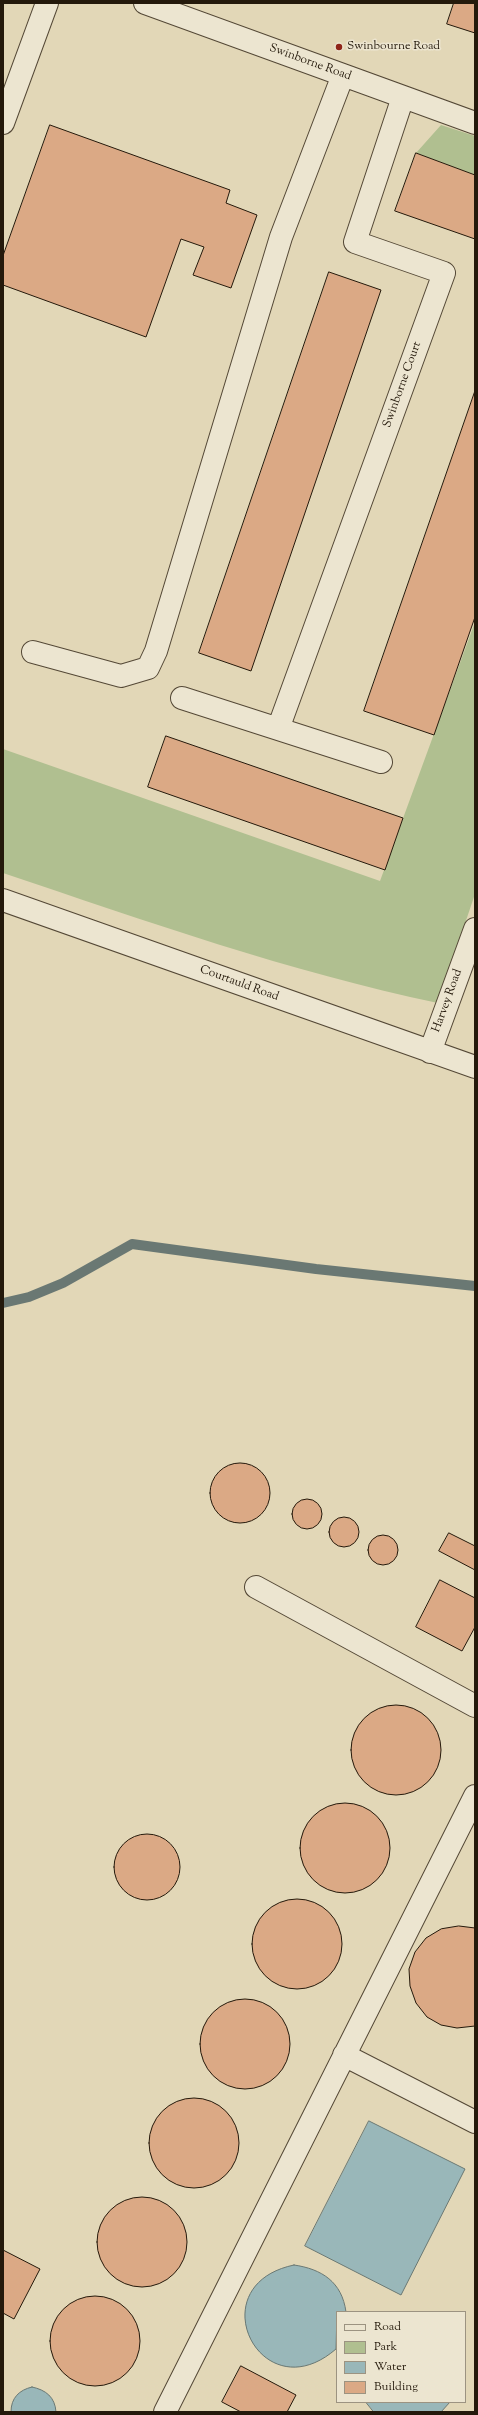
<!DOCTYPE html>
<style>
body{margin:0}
#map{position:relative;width:478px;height:2415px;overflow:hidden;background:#e2d7b7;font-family:"Sorts Mill Goudy",serif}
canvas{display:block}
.frame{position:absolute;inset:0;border:4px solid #24190b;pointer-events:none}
.legend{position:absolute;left:336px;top:2311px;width:130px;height:92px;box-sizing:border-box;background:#ece5d0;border:1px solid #9c9381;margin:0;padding:5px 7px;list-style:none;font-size:12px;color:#24190b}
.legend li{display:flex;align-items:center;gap:8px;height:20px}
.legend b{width:20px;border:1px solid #9c9381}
</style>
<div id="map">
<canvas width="478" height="2415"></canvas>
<div class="frame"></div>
<ul class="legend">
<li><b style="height:5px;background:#ece5d0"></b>Road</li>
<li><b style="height:11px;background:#b0bf90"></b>Park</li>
<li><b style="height:11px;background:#99b7b9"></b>Water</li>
<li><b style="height:11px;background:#dba985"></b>Building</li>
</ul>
</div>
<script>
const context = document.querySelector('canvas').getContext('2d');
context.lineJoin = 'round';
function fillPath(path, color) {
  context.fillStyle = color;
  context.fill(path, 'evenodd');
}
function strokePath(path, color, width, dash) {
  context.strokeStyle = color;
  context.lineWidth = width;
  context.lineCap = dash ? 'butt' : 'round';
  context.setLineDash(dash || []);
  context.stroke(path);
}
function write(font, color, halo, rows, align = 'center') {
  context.font = font + ' "Sorts Mill Goudy",serif';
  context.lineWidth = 3;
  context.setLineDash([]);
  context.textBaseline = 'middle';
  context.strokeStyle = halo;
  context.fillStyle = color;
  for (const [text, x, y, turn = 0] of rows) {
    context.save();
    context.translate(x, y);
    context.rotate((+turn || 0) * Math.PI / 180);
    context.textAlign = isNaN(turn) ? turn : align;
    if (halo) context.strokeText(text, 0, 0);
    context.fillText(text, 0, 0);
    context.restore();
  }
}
fillPath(new Path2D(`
 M441,125L475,136V175L416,153Z
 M475,622V894L438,1003C290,972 146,921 3,873V749L380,881Z`), '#b0bf90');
const water = new Path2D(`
 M369,2121L465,2169L401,2295L305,2246Z
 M294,2265C322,2269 342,2282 346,2312H337L336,2349C261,2414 197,2285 294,2265Z
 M32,2387C46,2390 55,2397 56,2412H11C11,2398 19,2390 32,2387Z
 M366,2402H450L441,2412H374Z`);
fillPath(water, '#99b7b9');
strokePath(water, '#6a7873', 1);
strokePath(new Path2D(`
 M3,1303L29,1297L63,1283L132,1244L316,1269L475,1286`), '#6a7873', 10);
const building = new Path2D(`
 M454,3H475V33L447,24Z
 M50,125L230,190L226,203L257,215L231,288L193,275L204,247L181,239L146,337L3,285V256Z
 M416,153L475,175V239L395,211Z
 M329,272L381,290L251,671L199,653Z
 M475,391V617L434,735L364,711Z
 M166,736L403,818L385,870L148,787Z
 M210 1493a30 30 0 1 1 60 0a30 30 0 1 1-60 0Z
 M292 1514a15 15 0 1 1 30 0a15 15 0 1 1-30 0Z
 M329 1532a15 15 0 1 1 30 0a15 15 0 1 1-30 0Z
 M449,1533L475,1546V1570L439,1551Z
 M368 1550a15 15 0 1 1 30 0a15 15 0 1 1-30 0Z
 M440,1580L475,1598V1627L462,1651L416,1627Z
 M351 1750a45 45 0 1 1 90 0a45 45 0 1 1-90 0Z
 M300 1848a45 45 0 1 1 90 0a45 45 0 1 1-90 0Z
 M114 1867a33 33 0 1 1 66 0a33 33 0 1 1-66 0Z
 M252 1944a45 45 0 1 1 90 0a45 45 0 1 1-90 0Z
 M459,1926L475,1928V2026L457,2028L441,2025L427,2017L416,2003L410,1986L409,1969L415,1952L426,1938L441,1929Z
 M200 2044a45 45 0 1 1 90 0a45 45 0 1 1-90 0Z
 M149 2143a45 45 0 1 1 90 0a45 45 0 1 1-90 0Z
 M97 2242a45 45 0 1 1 90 0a45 45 0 1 1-90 0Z
 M3,2250L40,2269L14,2319L3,2313Z
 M50 2341a45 45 0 1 1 90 0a45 45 0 1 1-90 0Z
 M241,2366L296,2395L287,2412H241L222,2402Z`);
fillPath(building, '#dba985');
strokePath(building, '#24190b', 1);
const minor = new Path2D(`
 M145,3L475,123
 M3,123L47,3
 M33,652L121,676L148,668L156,651L281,237L343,75
 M182,698L381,762
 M278,729L444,273L355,242L403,97
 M3,900L475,1067
 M430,1052L475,929
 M256,1587L475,1706
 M344,2055L475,2122
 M165,2412L475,1796`);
strokePath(minor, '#544836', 24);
strokePath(minor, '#ece5d0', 22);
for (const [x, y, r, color] of [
 [339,47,4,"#8f2418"]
]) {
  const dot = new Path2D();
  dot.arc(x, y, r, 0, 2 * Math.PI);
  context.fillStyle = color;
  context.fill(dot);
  strokePath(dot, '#ece5d0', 1.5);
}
write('12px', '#24190b', '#ece5d0', [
 ["Swinbourne Road",347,47]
], 'left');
write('12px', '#24190b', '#ece5d0', [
 ["Swinborne Road",310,63,20],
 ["Swinborne Court",403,385,-70],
 ["Courtauld Road",239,984,20],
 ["Harvey Road",448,1001,-70]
]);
</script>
